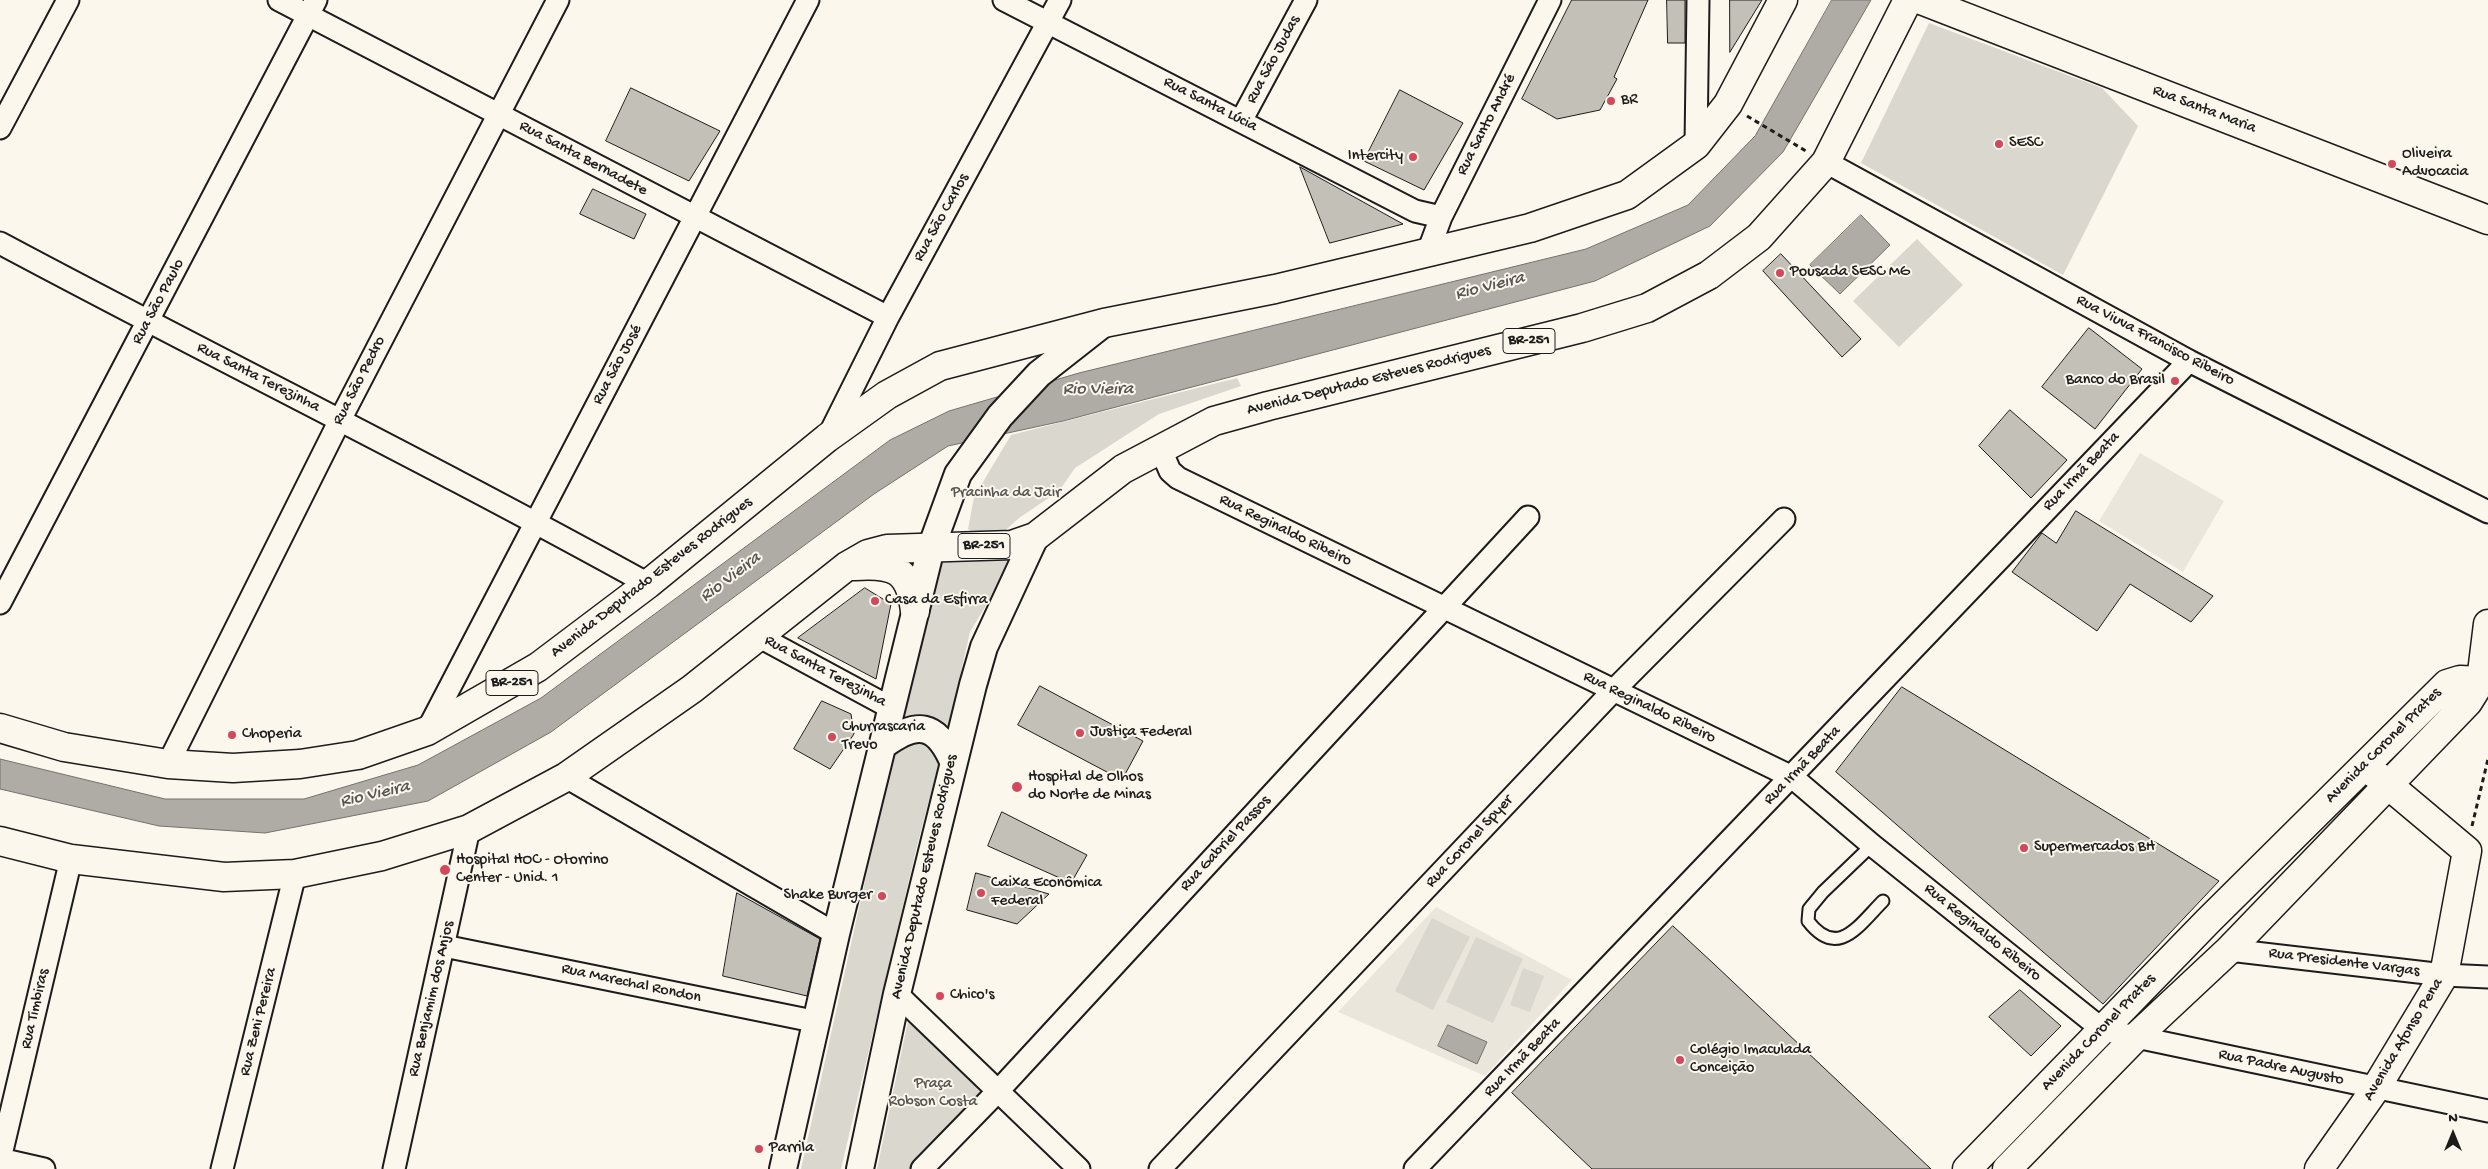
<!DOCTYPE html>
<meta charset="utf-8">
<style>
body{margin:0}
#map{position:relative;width:2488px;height:1169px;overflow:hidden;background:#fbf7ec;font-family:"Gochi Hand",sans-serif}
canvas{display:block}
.north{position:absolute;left:2428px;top:1109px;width:50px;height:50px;-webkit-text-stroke:4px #fbf7ec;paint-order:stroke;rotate:0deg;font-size:14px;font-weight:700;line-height:20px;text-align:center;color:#1c1c1c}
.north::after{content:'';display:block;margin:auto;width:18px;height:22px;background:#1c1c1c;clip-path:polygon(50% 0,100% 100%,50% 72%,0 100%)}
</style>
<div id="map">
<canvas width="2488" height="1169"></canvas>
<div class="north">N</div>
</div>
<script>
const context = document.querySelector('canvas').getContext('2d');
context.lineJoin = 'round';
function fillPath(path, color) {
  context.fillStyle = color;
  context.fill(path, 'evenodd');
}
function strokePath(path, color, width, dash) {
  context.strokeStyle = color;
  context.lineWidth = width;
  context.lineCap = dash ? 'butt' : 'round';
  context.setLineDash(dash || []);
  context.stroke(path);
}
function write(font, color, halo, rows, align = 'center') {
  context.font = font + ' "Gochi Hand",sans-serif';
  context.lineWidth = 4;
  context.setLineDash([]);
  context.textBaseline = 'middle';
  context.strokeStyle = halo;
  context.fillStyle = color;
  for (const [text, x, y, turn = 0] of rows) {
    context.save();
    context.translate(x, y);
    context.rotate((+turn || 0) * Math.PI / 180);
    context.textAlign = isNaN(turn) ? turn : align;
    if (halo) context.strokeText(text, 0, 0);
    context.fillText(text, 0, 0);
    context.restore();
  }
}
fillPath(new Path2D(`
 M2140,453L2224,501L2183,572L2099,521Z
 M1436,907L1572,980L1485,1076L1338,1012Z`), '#eae6dc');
fillPath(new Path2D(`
 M1929,23L2102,88L2138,126L2063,275L1861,163Z
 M1917,239L1963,285L1899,347L1853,301Z
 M1237,378L1241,386L1159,414L1075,468L1059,491L1019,518L999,536L981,537L968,529L974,497L1011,435Z
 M1020,549L970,632L949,725L917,846L841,1169H801L887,782L941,557Z
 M1432,918L1470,937L1433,1010L1395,991Z
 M1476,937L1523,959L1493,1023L1446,1002Z
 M1523,968L1544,976L1530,1012L1510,1005Z
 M909,1016L991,1094L914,1169H877Z`), '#dad7ce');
const water = new Path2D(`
 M1832,0H1871L1783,152L1710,226L1595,281L1063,421L948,446L874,494L551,732L428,801L265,833L159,826L0,789V759L165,799H304L418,765L541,698L890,440L949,411L1079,373L1586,249L1688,205L1755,136Z
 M1861,215L1890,245L1840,294L1810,265Z
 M1448,1025L1487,1042L1477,1064L1438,1046Z`);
fillPath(water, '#afaca5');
strokePath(water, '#74726e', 1);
const building = new Path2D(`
 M1572,0H1648L1614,77L1617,79L1600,110L1557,119L1522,99Z
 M1667,0H1685V43H1668Z
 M1730,0H1762L1730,52Z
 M631,88L720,131L689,181L606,141Z
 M1400,90L1463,123L1424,190L1364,161Z
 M1300,167L1403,224L1330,243Z
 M593,189L646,214L634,239L580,214Z
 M1781,254L1861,339L1842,357L1763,271Z
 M2089,328L2142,369L2095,429L2042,387Z
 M2010,410L2067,460L2031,498L1979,446Z
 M2076,511L2213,596L2191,622L2130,584L2097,631L2012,572L2042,533L2056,543Z
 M865,588L891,604L876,679L798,638Z
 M1040,686L1143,741L1122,780L1018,725Z
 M1902,687L2219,881L2103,1004L1836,772Z
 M822,701L851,714L854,734L830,769L794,749Z
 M1002,812L1087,855L1071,883L988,846Z
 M976,873L1049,894L1017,924L967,910Z
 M737,893L820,939L807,996L723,976Z
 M1673,926L1714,964L1931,1169H1592L1512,1093Z
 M2020,990L2061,1026L2031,1056L1989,1017Z`);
fillPath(building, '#c3c0b8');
strokePath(building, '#1c1c1c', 1);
const service = new Path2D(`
 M1872,845L1823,892L1809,909L1808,921C1838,960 1859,925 1883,901`);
const minor = new Path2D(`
 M279,0L888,317
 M1004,0L1415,211L1441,217
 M1241,121L1306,0
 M0,128L68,0
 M1696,145L1698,0
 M1826,162L2189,361L2488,512
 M0,243C215,358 435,466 648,584
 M1428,252L1441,217L1550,0
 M828,437L888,317L1060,0
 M1160,448L1170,471L1178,478L1792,777L1872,845L2103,1030L2488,1111
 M0,603L316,0
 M758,636L893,709
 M427,731L808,0
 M168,764L340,420L558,0
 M566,777L836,934
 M444,946L818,1022
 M2229,950L2444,975L2488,977
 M897,994L1079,1169
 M0,1159L71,859
 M0,1159L44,1169
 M222,1169L295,874
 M394,1169L469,829
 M922,1169L999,1090L1528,517
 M1160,1169L1613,691L1784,519
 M1415,1169L2189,361`);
const tertiary = new Path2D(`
 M885,744C917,721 936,723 953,761
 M783,1169L836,934L931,548L958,474L1000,416L1039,374L1104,323
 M860,1169L897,994L973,685L984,647L1035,537`);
const secondary = new Path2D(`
 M1921,0L2488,220
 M1967,1169L2208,921L2447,684L2460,680L2481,681
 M2007,1169L2136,1037L2229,950L2468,702L2481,681L2488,624
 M2319,1169L2376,1088L2444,975L2467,851L2374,773`);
const primary = new Path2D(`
 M854,566C894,563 910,569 915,611
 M0,728L64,747L168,764L233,768L300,764L358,755L427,731L538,667L648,584L827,438L887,395L940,366L1104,323L1275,289L1530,228L1627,195L1696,145L1728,104L1783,0
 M0,841L71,859L224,877L295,874L382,856L469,829L566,777L692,689L847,566L868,554L887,549L1012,545L1035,537L1123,469L1214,421L1268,406L1582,328L1647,308L1709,275L1759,237L1826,162L1908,0`);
strokePath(service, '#1c1c1c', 15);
strokePath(minor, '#1c1c1c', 25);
strokePath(tertiary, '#1c1c1c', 30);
strokePath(secondary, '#1c1c1c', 31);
strokePath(primary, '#1c1c1c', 31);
strokePath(new Path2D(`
 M1747,116L1806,151
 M2472,826L2488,759`), '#1c1c1c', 3, [5, 4]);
strokePath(service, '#fbf7ec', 11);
strokePath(minor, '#fbf7ec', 21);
strokePath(tertiary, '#fbf7ec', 26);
strokePath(secondary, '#fbf7ec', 28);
strokePath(primary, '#fbf7ec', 28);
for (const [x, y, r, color] of [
 [1611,101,5,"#d1495b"],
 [1999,144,5,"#d1495b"],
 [1413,157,5,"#d1495b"],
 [2392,164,5,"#d1495b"],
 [1780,273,5,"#d1495b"],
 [2175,381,5,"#d1495b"],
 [875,601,5,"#d1495b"],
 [1080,733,5,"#d1495b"],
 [232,735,5,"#d1495b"],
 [832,737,5,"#d1495b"],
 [1017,787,6,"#d1495b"],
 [2024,848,5,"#d1495b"],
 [445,870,6,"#d1495b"],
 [981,893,5,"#d1495b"],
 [882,896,5,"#d1495b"],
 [940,996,5,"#d1495b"],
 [1680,1060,5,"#d1495b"],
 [759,1149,5,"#d1495b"]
]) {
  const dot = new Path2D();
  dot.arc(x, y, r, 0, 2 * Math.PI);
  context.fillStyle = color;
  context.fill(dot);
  strokePath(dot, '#fbf7ec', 2);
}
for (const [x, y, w] of [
 [1529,341,52],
 [984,546,52],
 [512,683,52]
]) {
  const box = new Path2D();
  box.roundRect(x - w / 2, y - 12.5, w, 25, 4);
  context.fillStyle = '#fbf7ec';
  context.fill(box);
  strokePath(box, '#1c1c1c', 1);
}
write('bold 15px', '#1c1c1c', null, [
 ["BR-251",1529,341],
 ["BR-251",984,546],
 ["BR-251",512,683]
]);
write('16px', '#1c1c1c', '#fbf7ec', [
 ["Rua São Judas",1274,60,-62],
 ["Rua Santa Lúcia",1210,105,27],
 ["Rua Santa Maria",2204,110,21],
 ["Rua Santo André",1487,125,-63],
 ["Rua Santa Bernadete",583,159,28],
 ["Rua São Carlos",942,218,-61],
 ["Rua São Paulo",159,302,-62],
 ["Rua Viuva Francisco Ribeiro",2155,341,28],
 ["Rua São José",618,365,-62],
 ["Rua Santa Terezinha",258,378,27],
 ["Rua São Pedro",360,381,-63],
 ["Avenida Deputado Esteves Rodrigues",1369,381,-14],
 ["Rua Irmã Beata",2082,472,-46],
 ["Rua Reginaldo Ribeiro",1285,531,26],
 ["Avenida Deputado Esteves Rodrigues",652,578,-38],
 ["Rua Santa Terezinha",825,672,28],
 ["Rua Reginaldo Ribeiro",1649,708,26],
 ["Avenida Coronel Prates",2384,746,-45],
 ["Rua Irmã Beata",1803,766,-46],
 ["Rua Coronel Spyer",1470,842,-47],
 ["Rua Gabriel Passos",1226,844,-47],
 ["Avenida Deputado Esteves Rodrigues",925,877,-77],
 ["Rua Reginaldo Ribeiro",1982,933,39],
 ["Rua Presidente Vargas",2344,963,7],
 ["Rua Marechal Rondon",631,984,12],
 ["Rua Benjamim dos Anjos",432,999,-77],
 ["Rua Timbiras",36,1009,-77],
 ["Rua Zeni Pereira",259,1022,-76],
 ["Avenida Coronel Prates",2099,1033,-46],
 ["Avenida Afonso Pena",2404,1040,-59],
 ["Rua Irmã Beata",1523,1058,-46],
 ["Rua Padre Augusto",2281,1068,12]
]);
write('16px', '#1c1c1c', '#fbf7ec', [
 ["BR",1621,101],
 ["SESC",2009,144],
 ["Oliveira",2402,155],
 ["Advocacia",2402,173],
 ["Intercity",1403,157,"right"],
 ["Pousada SESC MG",1790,273],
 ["Banco do Brasil",2165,381,"right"],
 ["Casa da Esfirra",885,601],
 ["Churrascaria",842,728],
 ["Trevo",842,746],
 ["Justiça Federal",1090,733],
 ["Choperia",242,735],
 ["Hospital de Olhos",1028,778],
 ["do Norte de Minas",1028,796],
 ["Supermercados BH",2034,848],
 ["Hospital HOC - Otorrino",456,861],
 ["Center - Unid. 1",456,879],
 ["Caixa Econômica",991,884],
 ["Federal",991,902],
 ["Shake Burger",872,896,"right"],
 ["Chico's",950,996],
 ["Colégio Imaculada",1690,1051],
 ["Conceição",1690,1069],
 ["Parrila",769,1149]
], 'left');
write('16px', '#555451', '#fbf7ec', [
 ["Pracinha da Jair",1006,494],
 ["Praça",933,1085],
 ["Robson Costa",933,1103]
]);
write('italic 18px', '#575653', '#fbf7ec', [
 ["Rio Vieira",1490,287,-14],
 ["Rio Vieira",1098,390],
 ["Rio Vieira",731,578,-37],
 ["Rio Vieira",375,795,-13]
]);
</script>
